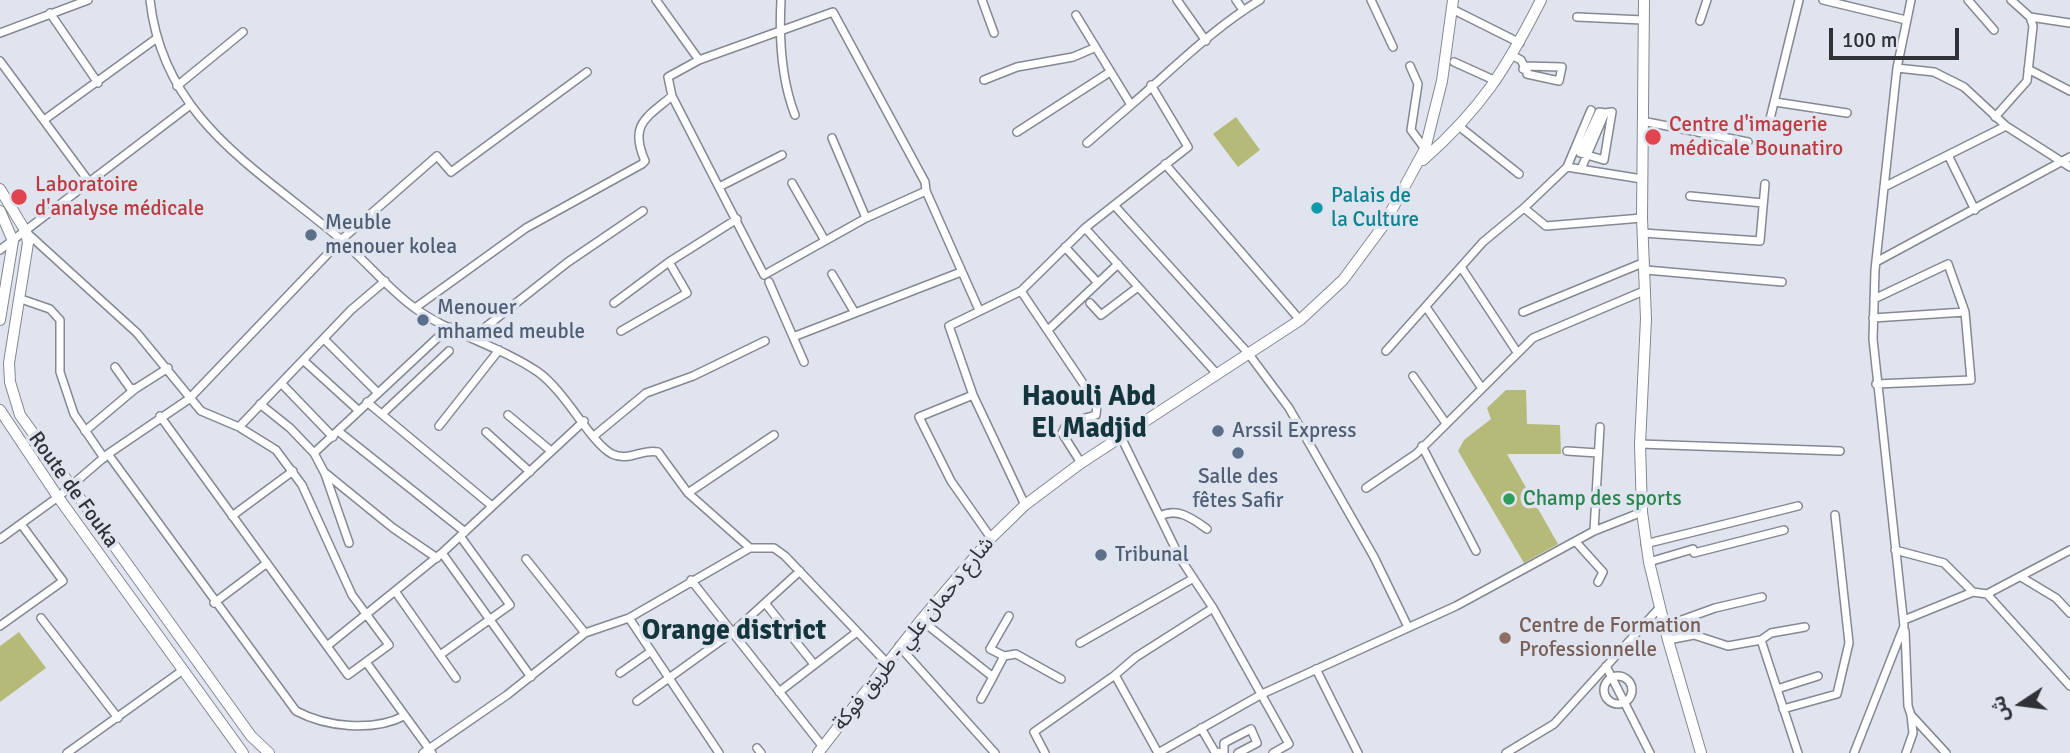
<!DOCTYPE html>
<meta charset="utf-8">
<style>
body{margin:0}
#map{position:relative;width:2070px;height:753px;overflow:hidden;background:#dfe4ef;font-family:Signika,"Noto Sans Arabic",sans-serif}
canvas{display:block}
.north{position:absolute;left:1986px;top:669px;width:70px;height:70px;-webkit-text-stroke:5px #dfe4ef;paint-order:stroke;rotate:257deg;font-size:19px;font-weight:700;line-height:28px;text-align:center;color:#303237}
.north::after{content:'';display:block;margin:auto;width:24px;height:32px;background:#303237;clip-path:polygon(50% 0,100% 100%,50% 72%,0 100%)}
.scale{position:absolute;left:1829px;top:28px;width:130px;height:32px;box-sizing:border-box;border:4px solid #303237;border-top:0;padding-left:9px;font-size:21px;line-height:24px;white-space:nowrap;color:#303237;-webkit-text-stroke:5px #dfe4ef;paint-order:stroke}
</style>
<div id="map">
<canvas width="2070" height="753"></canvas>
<div class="north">ش</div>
<div class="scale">100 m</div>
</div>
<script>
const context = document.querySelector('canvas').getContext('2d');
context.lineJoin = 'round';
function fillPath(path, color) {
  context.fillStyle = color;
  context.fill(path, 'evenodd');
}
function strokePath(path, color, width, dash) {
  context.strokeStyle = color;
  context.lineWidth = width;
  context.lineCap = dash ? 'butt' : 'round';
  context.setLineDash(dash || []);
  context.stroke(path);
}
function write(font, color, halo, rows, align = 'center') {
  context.font = font + ' Signika,"Noto Sans Arabic",sans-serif';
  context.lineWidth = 7;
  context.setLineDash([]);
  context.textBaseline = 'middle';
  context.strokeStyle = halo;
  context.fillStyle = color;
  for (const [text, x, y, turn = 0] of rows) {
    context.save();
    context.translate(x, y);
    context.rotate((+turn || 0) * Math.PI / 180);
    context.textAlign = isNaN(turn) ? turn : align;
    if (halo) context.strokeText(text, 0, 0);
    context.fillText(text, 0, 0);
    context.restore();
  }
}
fillPath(new Path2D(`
 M1236,117L1260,150L1238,167L1213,134Z
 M1506,390H1526L1527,424L1560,425L1561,454H1507L1558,544L1524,563L1458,451L1464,440L1491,419L1487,408Z
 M19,632L46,668L0,702V646Z`), '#b6ba78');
const minor = new Path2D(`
 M150,0C163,118 255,167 338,237C363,258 390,291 416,309C453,335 500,346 538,372C566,392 590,442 612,454C629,462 643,448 658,452L688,493L750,548
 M656,0L699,60L833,12L925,182L926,191L979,310
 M781,0C779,38 781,79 795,115
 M982,0L994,33
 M1177,0L1206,41
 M1236,0L1243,10
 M1371,0L1393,47
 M1823,0L1906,20
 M1968,0L1994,30
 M1452,9L1520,43
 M50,13L98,83
 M1076,15L1131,105C1172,70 1213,28 1260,0
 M1577,17L1643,20
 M2030,17L2070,23
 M1700,21L1707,0
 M0,33L88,0
 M1513,56L1521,60L1524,66L1562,67L1559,81L1527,74V70L1523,69L1524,66
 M0,61L90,183
 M1454,62L1496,81
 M1410,66L1418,84L1411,130L1425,149
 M1897,68L1934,72L1964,87L2006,126
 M2028,69L2070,91
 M984,80L1017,67L1073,57L1094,48
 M177,86L243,32
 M672,96L668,77L699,60
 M1775,102L1847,113
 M1995,117L2027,81L2033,26L2030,17L2011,0
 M1770,119L1799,0
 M44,120L157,38
 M1642,121L1748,142
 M1460,127L1519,174
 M1017,132L1110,72
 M832,138L866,218
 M1087,143L1131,105
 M1948,155L1975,210
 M1165,164L1300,320
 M1567,167L1591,110
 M1581,169L1605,113L1599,112L1580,153L1604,160L1612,112L1605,113
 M792,183L824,239
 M719,187L782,155
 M1884,187L2006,126L2070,167
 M1690,196L1763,203
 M1114,205L1248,353L1289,408L1374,557L1408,627
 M1524,208L1546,226L1642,218
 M1085,228L1217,374
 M26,232L137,333L201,411L239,427L276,450L302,485L352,595L389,645L348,675L160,416
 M1643,233L1760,241L1765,184
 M1065,247L1098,283
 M0,250L189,106
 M1876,262L2070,157
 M1461,267L1517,352
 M1646,270L1782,282
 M832,274L855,313
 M769,282L804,362
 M1021,291L1097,404L1096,415L1067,423L1062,433L1081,463
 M21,299L50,309L60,320V372L74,414L104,458
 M1874,299L1948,264L1965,312L1971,380L1876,384
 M614,303L669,262
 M1090,303L1101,315L1138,287
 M1426,307L1481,387
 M415,308L526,228L642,164L645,161C629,124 646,118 672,96L764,275L866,218L926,191
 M1523,312L1645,262
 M1873,318L1965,312
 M1048,330L1118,264
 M621,331L687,293L669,262L737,219
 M473,337L568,262L643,211
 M793,337L961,272
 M324,339L377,392
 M1386,351L1483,242L1524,208L1567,167L1642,179
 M303,360L358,410
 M115,367L130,388L135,389
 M1413,376L1445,422
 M281,383L333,437
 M973,395L919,417L951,481L991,538
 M367,402L492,506
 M260,404L290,428L314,453L324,472L393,528L437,558
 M382,414L449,351
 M508,415L551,451
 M439,426L499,350
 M239,427L351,310L385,281
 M85,431L135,389L168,368
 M338,431L465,532
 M486,432L530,472
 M594,436L646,393L693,376L765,341
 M1122,439L1180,558L1213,608L1289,744L1273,753
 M1640,444L1840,451
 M1422,446L1476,551
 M1567,451L1598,453
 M314,453L449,327
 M108,454L296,711C326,727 373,732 404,716
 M325,474L349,543
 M1366,488L1416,454L1533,338L1646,290
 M688,493L774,435
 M1025,505L973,395L949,326L1021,291L1085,228L1188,147L1151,85
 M232,516L293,471
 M1160,516C1178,507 1193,519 1207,529
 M1594,531L1600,427
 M0,539L58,497L108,454L189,399L341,240L437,156L451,172L587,72
 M1576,542L1603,572L1598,582
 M1645,544L1798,506
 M1895,550L1944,563L1973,592L1987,594L2070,550
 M442,553L531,677
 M1649,562L1693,549L1694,553L1784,530
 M2021,577L2056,598L2070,613
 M691,580L823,747
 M395,591L456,678
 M1987,594L2070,686
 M214,603L267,563
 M765,603L813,663
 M41,618L118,718
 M629,618L719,753
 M921,620L993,677L1004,656L990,649L1009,616
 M1904,620L1973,592
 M0,626L63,581L21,524
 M1665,626L1715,608L1762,597
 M1905,631L1908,706L1911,715L1946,753
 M585,633L629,618L750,548H774L785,556L886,662
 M1668,640L1694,635L1728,646L1761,640L1771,633L1805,627
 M1761,640L1798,753
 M1080,643L1192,579
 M327,646L442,553L584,421
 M899,646L995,753
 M440,655L510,605L460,536
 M1004,656L1016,654L1061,679
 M366,662L432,753
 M1606,666L1650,753
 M1316,669L1358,753
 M620,673L650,652
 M1604 690a14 14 0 1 1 28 0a14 14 0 1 1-28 0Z
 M1777,689L1818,676
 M779,692L857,632
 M981,699L993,677
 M637,701L733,632L800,571
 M1783,709L1837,694L1849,643L1835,515
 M1201,728L1215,752L1224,753
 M757,748L761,753
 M67,753L183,670
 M423,753L507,695L585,633L526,559
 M1045,753L1034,732L1115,675
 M1158,753L1262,694L1456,606L1594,531L1642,512
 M1158,753L1115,675L1136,657L1213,608
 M1224,753V743L1251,729L1257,743L1238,753
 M1506,753L1554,724L1660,607
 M1854,753L1904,626L1873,339L1875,270L1897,68L1911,0
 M1906,753L1913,733L1911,715`);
const secondary = new Path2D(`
 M1644,0L1642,218L1646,319L1640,444L1642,512L1649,562L1668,640L1701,753
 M1423,160C1482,108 1506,69 1541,0
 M0,189L26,232L28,243L9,363L10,382L20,415L251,736L269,753
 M0,211L13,241L0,320
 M0,410L58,497L243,753
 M818,753L921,620L991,538L1025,505L1081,463L1300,320L1343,280L1383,226L1425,149L1442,81L1453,0`);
strokePath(minor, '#838891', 10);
strokePath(secondary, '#838891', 12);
strokePath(minor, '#fff', 7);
strokePath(secondary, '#fff', 10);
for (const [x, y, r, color] of [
 [1653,137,9,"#e0444e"],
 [19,197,9,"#e0444e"],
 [1317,208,7,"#0f9aa8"],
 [311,235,7,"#5c6f8a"],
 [423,320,7,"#5c6f8a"],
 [1218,431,7,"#5c6f8a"],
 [1238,453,7,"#5c6f8a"],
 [1509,499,7,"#2e9e5b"],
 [1101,555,7,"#5c6f8a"],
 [1505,638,7,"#8d6e63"]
]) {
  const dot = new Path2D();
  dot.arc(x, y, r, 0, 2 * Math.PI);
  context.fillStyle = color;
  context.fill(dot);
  strokePath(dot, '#dfe4ef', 2.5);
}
write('21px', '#be3a42', '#dfe4ef', [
 ["Centre d'imagerie",1669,125],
 ["médicale Bounatiro",1669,149],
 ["Laboratoire",35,185],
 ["d'analyse médicale",35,209]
], 'left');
write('21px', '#0d838f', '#dfe4ef', [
 ["Palais de",1331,196],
 ["la Culture",1331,220]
], 'left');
write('21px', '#4e5e75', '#dfe4ef', [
 ["Meuble",325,223],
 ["menouer kolea",325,247],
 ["Menouer",437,308],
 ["mhamed meuble",437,332],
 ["Arssil Express",1232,431],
 ["Salle des",1238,477,"center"],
 ["fêtes Safir",1238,501,"center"],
 ["Tribunal",1115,555]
], 'left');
write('21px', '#303237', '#dfe4ef', [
 ["Route de Fouka",73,490,54],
 ["شارع دحمان علي - طريق فوكة",914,634,-51]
]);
write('21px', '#27864d', '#dfe4ef', [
 ["Champ des sports",1523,499]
], 'left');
write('21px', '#785e54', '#dfe4ef', [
 ["Centre de Formation",1519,626],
 ["Professionnelle",1519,650]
], 'left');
write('bold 28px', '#14353b', '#dfe4ef', [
 ["Haouli Abd",1089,398],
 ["El Madjid",1089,430],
 ["Orange district",734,632]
]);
</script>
